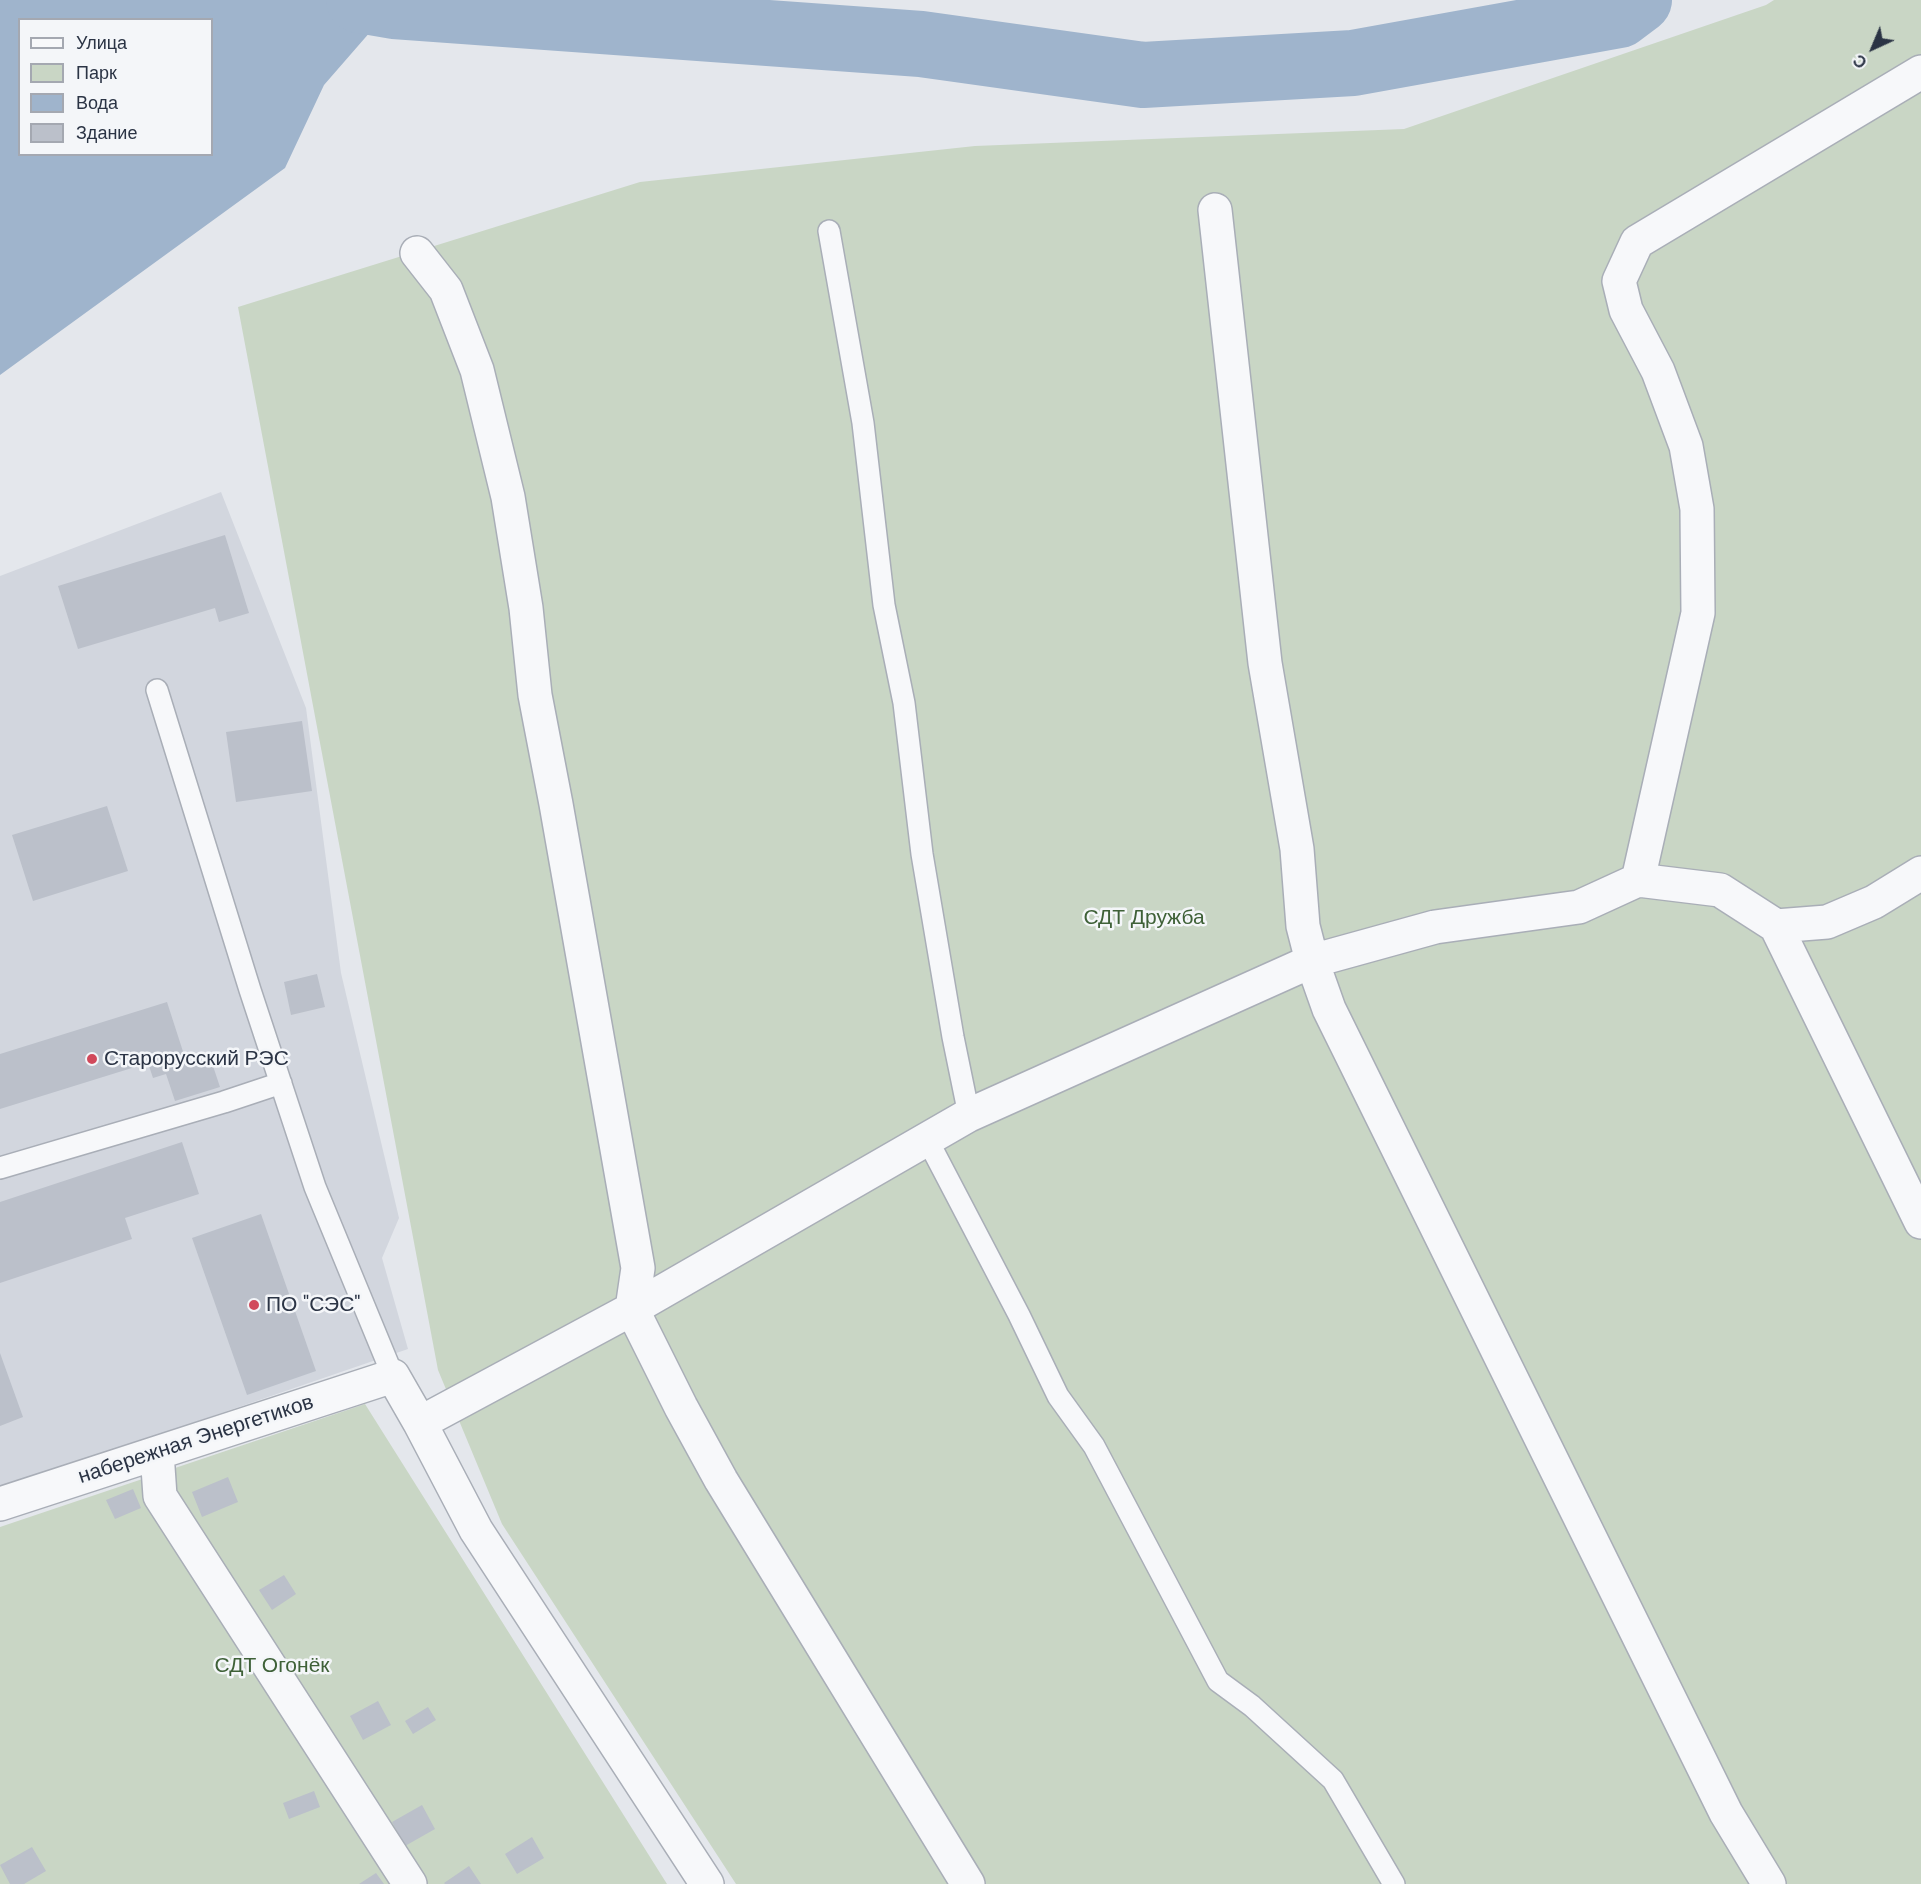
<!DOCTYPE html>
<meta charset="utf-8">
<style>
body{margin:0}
#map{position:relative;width:1921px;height:1884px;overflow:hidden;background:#e4e7ec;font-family:"DM Sans",sans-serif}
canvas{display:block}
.legend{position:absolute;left:18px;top:18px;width:195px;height:138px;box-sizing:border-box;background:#f4f6f9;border:2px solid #a4a8b1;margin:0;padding:8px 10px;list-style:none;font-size:18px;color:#2b3445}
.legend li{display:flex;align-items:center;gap:12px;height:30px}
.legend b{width:30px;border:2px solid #a4a8b1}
.north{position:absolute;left:1843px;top:18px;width:60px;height:60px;-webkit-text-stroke:4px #f4f6f9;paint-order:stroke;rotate:224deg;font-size:16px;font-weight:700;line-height:24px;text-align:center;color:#2b3445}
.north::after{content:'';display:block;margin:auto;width:21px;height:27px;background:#2b3445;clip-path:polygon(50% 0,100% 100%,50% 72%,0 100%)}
</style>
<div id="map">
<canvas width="1921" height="1884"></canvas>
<ul class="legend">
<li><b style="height:8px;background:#f7f8fa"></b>Улица</li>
<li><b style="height:16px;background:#c9d6c5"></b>Парк</li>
<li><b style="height:16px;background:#9fb4cc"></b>Вода</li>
<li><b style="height:16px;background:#bbc0ca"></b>Здание</li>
</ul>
<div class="north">С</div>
</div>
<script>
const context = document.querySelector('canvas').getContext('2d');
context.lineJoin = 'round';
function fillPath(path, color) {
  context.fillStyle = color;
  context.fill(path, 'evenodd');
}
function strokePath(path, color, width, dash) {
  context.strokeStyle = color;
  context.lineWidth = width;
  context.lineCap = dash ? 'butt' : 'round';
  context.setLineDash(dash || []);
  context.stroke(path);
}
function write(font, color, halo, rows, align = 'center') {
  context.font = font + ' "DM Sans",sans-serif';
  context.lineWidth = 5;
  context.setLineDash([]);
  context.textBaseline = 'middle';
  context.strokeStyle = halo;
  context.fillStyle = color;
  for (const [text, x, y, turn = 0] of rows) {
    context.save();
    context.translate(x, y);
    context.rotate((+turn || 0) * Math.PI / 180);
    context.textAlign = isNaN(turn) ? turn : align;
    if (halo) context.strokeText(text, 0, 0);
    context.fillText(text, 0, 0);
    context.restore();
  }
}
fillPath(new Path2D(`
 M221,492L306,708L341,973L399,1218L382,1258L408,1349L0,1489V576Z`), '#d2d6de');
fillPath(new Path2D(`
 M1774,0H1921V1884H736L502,1524L438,1370L238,307L640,182L975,146L1404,129L1766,5Z
 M365,1404L667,1884H0V1527Z`), '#c9d6c5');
fillPath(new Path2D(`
 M0,0H398L324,85L285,168L0,375ZM20,20H212V154H20Z`), '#9fb4cc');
strokePath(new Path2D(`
 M359,0L394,6L921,44L1143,75L1353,63L1619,15L1639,0`), '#9fb4cc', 66);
fillPath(new Path2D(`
 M225,535L249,613L219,622L215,608L78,649L58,586Z
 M302,721L312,791L236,802L226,732Z
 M107,806L128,871L33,901L12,835Z
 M317,974L325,1007L291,1015L284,982Z
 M167,1002L188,1067L211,1060L220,1087L175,1101L166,1074L153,1078L148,1063L0,1109V1054Z
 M182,1142L199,1194L125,1218L132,1239L0,1283V1202Z
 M261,1214L316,1371L247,1395L192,1238Z
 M0,1353L23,1417L0,1426Z
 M228,1477L238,1502L202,1517L192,1492Z
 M133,1489L141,1508L115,1519L106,1500Z
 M284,1575L296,1594L272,1610L259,1590Z
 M378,1701L391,1725L363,1740L350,1716Z
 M428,1707L436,1720L413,1734L405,1721Z
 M314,1791L320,1807L289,1819L283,1803Z
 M422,1805L435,1829L405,1846L392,1822Z
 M532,1837L544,1858L517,1874L505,1854Z
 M32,1847L46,1871L24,1884H10L0,1865Z
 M469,1866L481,1884H445L444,1883Z
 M376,1873L384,1884H359Z`), '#bbc0ca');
const lane = new Path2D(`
 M829,231L863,423L884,605L904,703L922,854L953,1037L969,1115
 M157,690L250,990L315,1187L393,1376
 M927,1139L1019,1315L1058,1396L1094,1446L1218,1681L1252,1706L1333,1780L1394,1884
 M0,1168L224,1102L281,1083`);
const street = new Path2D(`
 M1215,210L1265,663L1297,849L1303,926L1312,961L1329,1009L1726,1813L1769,1884
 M417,253L446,290L477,370L508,497L526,608L535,695L556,804L638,1268L632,1309L681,1407L721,1480L968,1884
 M1638,880L1698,613L1697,509L1686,446L1658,371L1626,310L1619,281L1637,242L1921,72
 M1776,926L1921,1222
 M420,1423L632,1309L969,1115L1312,961L1435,927L1579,907L1638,880L1720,890L1776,926L1827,922L1874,902L1921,873
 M157,1453L160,1496L410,1884
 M0,1504L393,1376L420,1423L476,1530L707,1884`);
strokePath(lane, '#a9aeb7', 24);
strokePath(street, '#a9aeb7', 36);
strokePath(lane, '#f7f8fa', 21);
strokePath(street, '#f7f8fa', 33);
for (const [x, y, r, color] of [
 [92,1059,6,"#d1495b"],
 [254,1305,6,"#d1495b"]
]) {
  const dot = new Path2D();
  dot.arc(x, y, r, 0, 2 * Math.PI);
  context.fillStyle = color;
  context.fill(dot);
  strokePath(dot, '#f4f6f9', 2);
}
write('21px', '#3f6138', '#f4f6f9', [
 ["СДТ Дружба",1144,918],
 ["СДТ Огонёк",272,1666]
]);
write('21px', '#2b3445', '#f4f6f9', [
 ["Старорусский РЭС",104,1059],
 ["ПО \"СЭС\"",266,1305]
], 'left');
write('21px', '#2b3445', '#f4f6f9', [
 ["набережная Энергетиков",196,1440,-18]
]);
</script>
